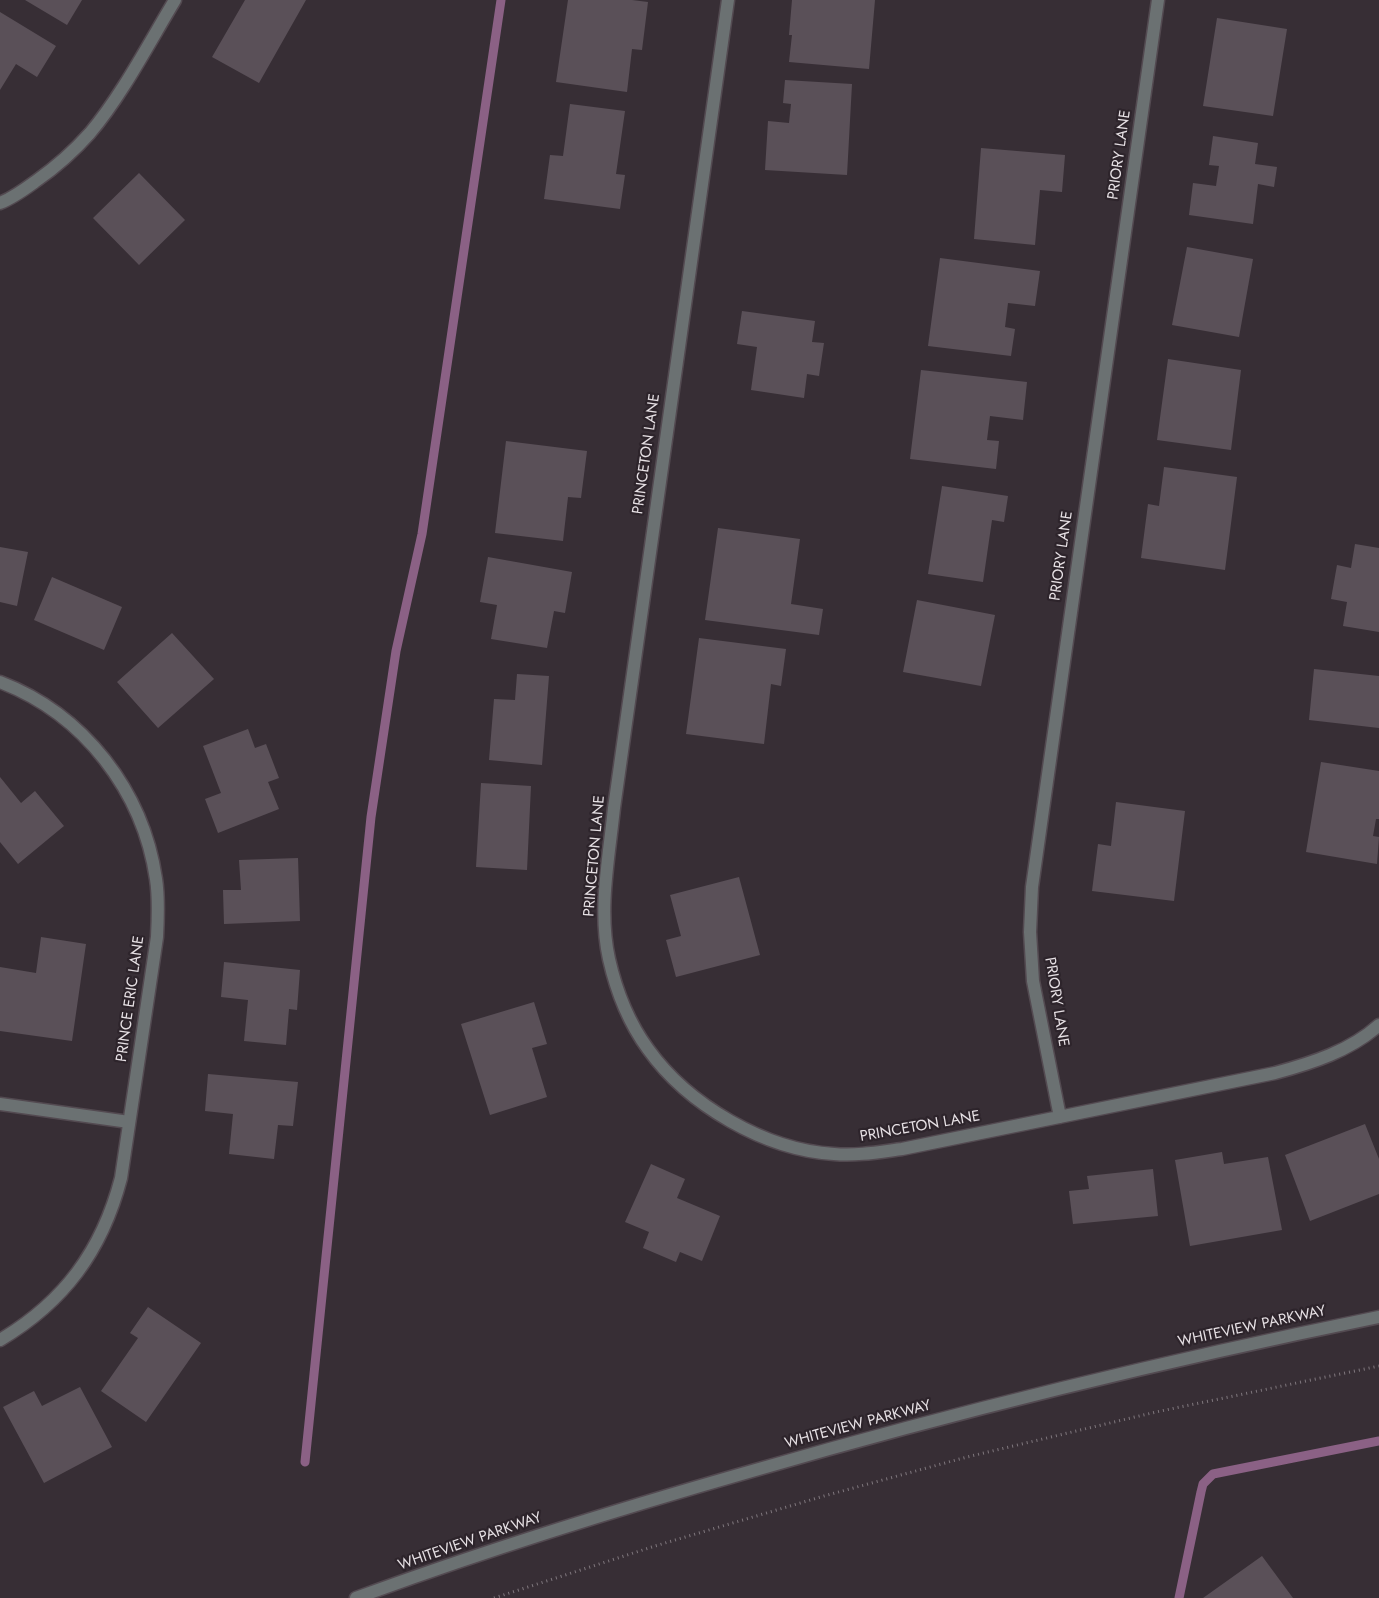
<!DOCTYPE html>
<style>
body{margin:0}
canvas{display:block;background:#372e35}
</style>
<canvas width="1379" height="1598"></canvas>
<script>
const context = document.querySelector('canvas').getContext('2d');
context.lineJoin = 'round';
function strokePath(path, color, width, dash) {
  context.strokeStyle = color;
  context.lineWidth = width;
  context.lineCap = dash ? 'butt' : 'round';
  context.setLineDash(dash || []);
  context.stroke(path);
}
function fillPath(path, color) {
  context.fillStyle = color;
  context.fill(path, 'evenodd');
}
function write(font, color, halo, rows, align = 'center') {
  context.font = font + ' Jost,sans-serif';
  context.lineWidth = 4.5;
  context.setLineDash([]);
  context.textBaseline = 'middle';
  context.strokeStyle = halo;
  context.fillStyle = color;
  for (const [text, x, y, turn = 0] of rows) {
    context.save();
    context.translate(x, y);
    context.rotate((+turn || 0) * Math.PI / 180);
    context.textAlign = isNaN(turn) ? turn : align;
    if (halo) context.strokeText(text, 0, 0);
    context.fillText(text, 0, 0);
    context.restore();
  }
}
strokePath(new Path2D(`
 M305,1462L371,817L396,651L422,534L501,0
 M1179,1598L1201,1492L1203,1484L1213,1474L1379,1441`), '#8b6185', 9);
fillPath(new Path2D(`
 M25,0H82L67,25Z
 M245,0H306L259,83L212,57Z
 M568,0H632L648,2L642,50L632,49L627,92L556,82Z
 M792,0H875L869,69L789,62L792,35H789Z
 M0,12L56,46L37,77L16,64L0,90Z
 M1217,18L1287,29L1273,116L1203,106Z
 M785,80L852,84L847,175L765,170L768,121L789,123L791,104L783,103Z
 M570,104L625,111L616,174L625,175L620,209L544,199L550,155L563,156Z
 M1213,136L1258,143L1255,164L1277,167L1274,187L1258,184L1253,224L1189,215L1193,183L1216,186L1219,166L1209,165Z
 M981,148L1065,155L1062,192L1040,190L1035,245L974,239Z
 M139,173L185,220L139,265L93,218Z
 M1187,247L1253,259L1239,337L1172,325Z
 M940,258L1040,271L1035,306L1008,303L1005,327L1015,329L1011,356L928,346Z
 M742,311L815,321L812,342L824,343L819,376L807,374L804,398L751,390L757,347L737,344Z
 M1168,359L1241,370L1231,450L1157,440Z
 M921,370L1027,382L1023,420L990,416L987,440L999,441L996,469L910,459Z
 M506,441L587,451L581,498L568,497L563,541L495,533Z
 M1164,467L1237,477L1225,570L1141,558L1148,504L1159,506Z
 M942,486L1008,496L1004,522L992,520L983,582L928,574Z
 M718,528L800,539L791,604L823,609L819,635L705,620Z
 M1355,544L1379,548V632L1343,626L1347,602L1331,599L1337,565L1351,568Z
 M0,547L28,552L17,606L0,602Z
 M488,557L572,572L565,613L554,611L547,648L491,639L497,605L480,602Z
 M52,577L122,607L104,650L34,620Z
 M917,600L995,615L981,686L903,672Z
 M172,633L214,679L158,728L117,682Z
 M699,638L786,649L781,686L771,684L764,744L686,734Z
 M1314,669L1379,676V728L1309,720Z
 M517,674L549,676L542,765L489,760L494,699L515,700Z
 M248,729L255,748L266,744L279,778L268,782L279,809L218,833L205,799L221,793L203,746Z
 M1321,762L1379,771V819H1376L1373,836L1379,837L1377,864L1306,852Z
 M0,777L21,803L35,791L64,826L18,864L0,842Z
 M481,783L531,786L527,870L476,867Z
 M1116,802L1185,811L1174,901L1092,891L1098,844L1111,846Z
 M298,858L300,921L224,924L223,890H241L239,860Z
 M739,877L760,955L676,977L666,940L681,936L670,895Z
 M41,937L86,944L72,1041L0,1031V967L36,973Z
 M224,962L300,970L297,1010L289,1009L286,1045L244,1041L248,1000L221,997Z
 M534,1002L547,1044L532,1048L547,1097L490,1115L461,1024Z
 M208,1074L298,1082L293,1126L278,1125L274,1159L229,1154L233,1114L205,1111Z
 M1365,1124L1379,1159V1194L1310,1221L1285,1155Z
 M1222,1152L1224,1164L1268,1157L1282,1230L1190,1246L1175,1160Z
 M651,1164L685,1179L677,1198L720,1216L702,1261L680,1252L676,1262L643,1248L649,1232L625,1222Z
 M1153,1169L1158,1216L1073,1224L1069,1191L1089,1189L1087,1176Z
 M148,1307L201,1343L146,1422L101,1391L138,1338L130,1333Z
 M80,1387L112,1447L44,1483L3,1407L34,1391L42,1406Z
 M1262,1556L1293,1598H1203Z`), '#5a5058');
const minor = new Path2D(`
 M728,0L614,808C609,857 598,910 609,959C616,990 629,1023 648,1049C688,1105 765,1150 834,1154C857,1156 879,1152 902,1149L1275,1073C1312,1063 1350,1051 1379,1025
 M0,203C13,198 25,189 36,181C56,167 74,151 90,133C122,95 149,43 175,0
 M0,682C84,714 143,791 156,879C159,898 158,918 157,937L121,1178C102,1251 64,1302 0,1340
 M0,1104L129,1122
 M1060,1117L1033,981L1030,932L1032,887L1158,0
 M356,1598C486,1550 619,1509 752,1471C959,1411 1168,1360 1379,1317`);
strokePath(minor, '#534a51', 15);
strokePath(new Path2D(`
 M494,1598L655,1546L824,1496L967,1457L1156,1412L1379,1366`), '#7f777d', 3, [1, 4]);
strokePath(minor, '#6b7172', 12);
write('15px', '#e6e0e4', '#2d242b', [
 ["PRIORY LANE",1120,155,-82],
 ["PRINCETON LANE",647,454,-82],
 ["PRIORY LANE",1062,556,-82],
 ["PRINCETON LANE",595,856,-85],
 ["PRINCE ERIC LANE",131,999,-82],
 ["PRIORY LANE",1056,1002,81],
 ["PRINCETON LANE",920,1127,-10],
 ["WHITEVIEW PARKWAY",1252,1327,-12],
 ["WHITEVIEW PARKWAY",858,1425,-15],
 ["WHITEVIEW PARKWAY",470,1542,-19]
]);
</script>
